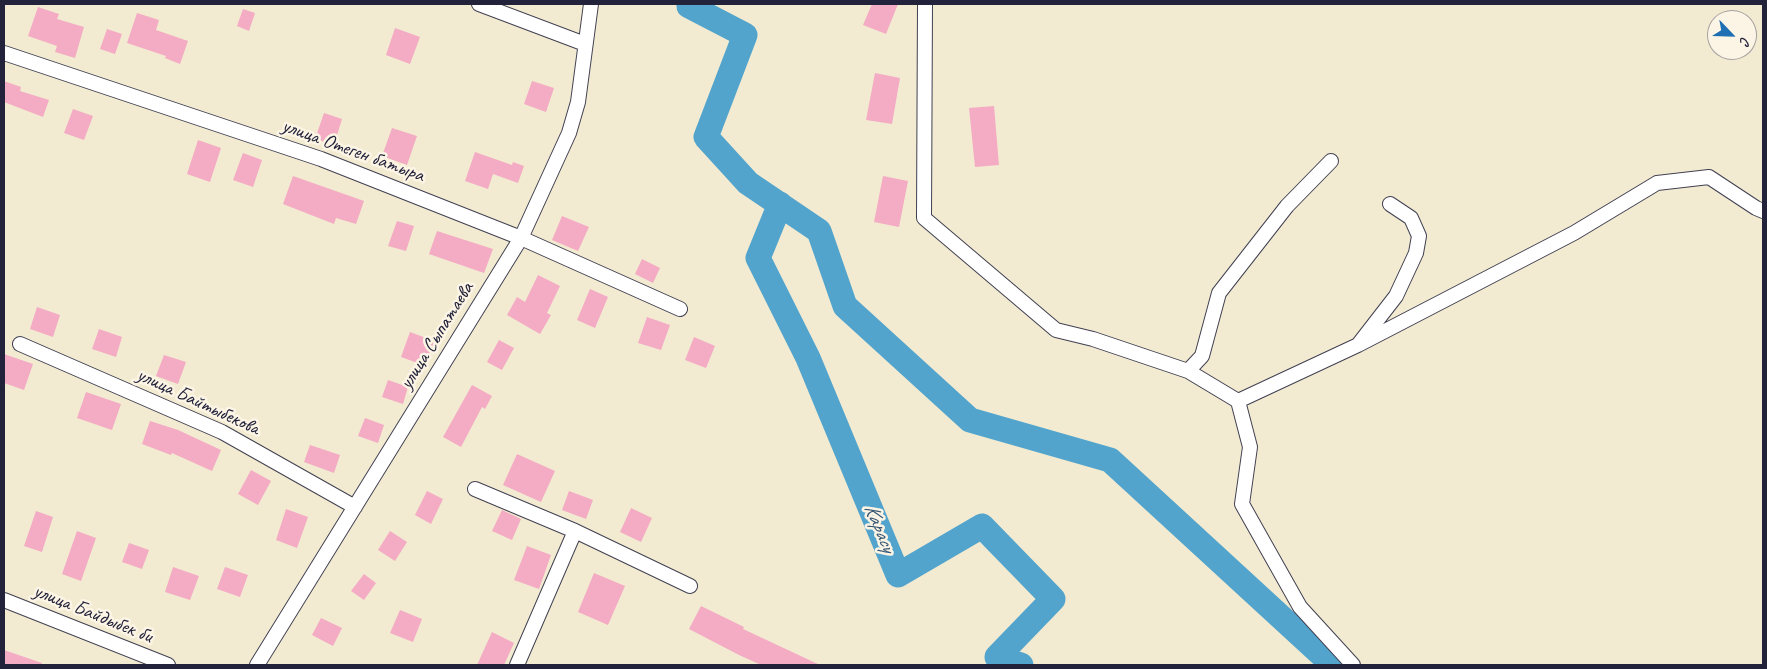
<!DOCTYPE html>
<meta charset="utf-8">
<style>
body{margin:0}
#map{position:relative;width:1767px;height:669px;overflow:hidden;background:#f2ebd1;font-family:Caveat,sans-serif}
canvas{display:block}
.frame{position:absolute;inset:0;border:5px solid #22223b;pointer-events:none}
.north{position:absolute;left:1707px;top:10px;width:50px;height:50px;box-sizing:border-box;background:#fcf5e5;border:1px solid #a5a1a1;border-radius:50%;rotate:114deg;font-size:14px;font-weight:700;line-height:20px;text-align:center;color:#22223b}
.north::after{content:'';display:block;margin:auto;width:18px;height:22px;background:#1f6fb2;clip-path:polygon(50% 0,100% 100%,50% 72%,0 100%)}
</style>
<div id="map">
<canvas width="1767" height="669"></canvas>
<div class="frame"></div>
<div class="north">С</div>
</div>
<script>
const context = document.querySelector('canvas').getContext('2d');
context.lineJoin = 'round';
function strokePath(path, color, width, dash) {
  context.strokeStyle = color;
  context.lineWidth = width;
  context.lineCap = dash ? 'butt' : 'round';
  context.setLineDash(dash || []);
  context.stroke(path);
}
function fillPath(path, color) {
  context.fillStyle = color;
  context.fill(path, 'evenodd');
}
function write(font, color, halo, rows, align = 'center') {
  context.font = font + ' Caveat,sans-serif';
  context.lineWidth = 5;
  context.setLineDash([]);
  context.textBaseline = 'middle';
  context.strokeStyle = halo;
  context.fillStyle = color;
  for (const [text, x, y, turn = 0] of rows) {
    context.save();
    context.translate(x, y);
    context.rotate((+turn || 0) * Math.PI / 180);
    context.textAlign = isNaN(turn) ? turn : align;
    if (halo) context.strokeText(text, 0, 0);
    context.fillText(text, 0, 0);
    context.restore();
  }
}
strokePath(new Path2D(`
 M689,4V6L745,35L706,137L748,183L819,231L845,306L970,420L1110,460L1333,665
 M780,204L758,258L808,358L898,575L982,526L1053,599L997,657L1021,665`), '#53a4cd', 25);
fillPath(new Path2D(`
 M872,4H898L886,34L863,25Z
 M38,7L59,14L57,19L84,27L75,58L55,52L57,46L28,36Z
 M243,9L255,13L249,31L237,26Z
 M137,13L159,20L156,30L188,41L180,64L165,58L166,56L127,43Z
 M395,28L420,37L410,64L386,55Z
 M107,29L122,34L115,54L100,49Z
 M875,73L900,78L892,124L866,120Z
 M4,81L21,87L20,91L49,100L43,117L4,102Z
 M532,81L554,88L546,112L524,104Z
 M994,106L999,165L975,167L969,108Z
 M73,109L93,116L84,140L64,133Z
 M324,113L342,119L334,145L315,139Z
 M392,128L417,136L407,165L382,156Z
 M198,140L221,148L210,182L187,174Z
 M475,152L512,165L513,162L524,166L518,183L493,174L488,189L465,181Z
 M243,153L262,160L253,187L233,180Z
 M293,176L364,201L356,224L336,218L334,224L283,204Z
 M883,176L908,181L899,227L874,222Z
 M562,216L589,227L578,251L552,240Z
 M397,221L414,226L406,251L388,246Z
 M437,231L493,249L484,273L429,254Z
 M642,259L660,268L653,283L635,274Z
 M538,275L560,286L547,313L551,315L540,334L507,315L517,297L525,302Z
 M590,289L608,297L595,328L577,320Z
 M37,307L60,315L53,337L30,329Z
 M647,317L670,325L661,350L638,343Z
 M99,329L122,337L116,357L92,349Z
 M410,332L434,341L426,366L401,357Z
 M694,337L715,346L706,368L685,360Z
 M499,340L514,348L502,370L487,362Z
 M4,354L33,364L24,390L4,383Z
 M164,355L186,362L178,384L156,376Z
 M388,380L408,387L403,404L382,397Z
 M472,385L492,396L485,409L482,407L461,447L443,437Z
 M86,392L121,404L112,430L77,418Z
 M365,418L384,425L378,443L358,436Z
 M150,421L178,430L221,450L212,471L172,453L171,455L142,444Z
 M310,445L340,455L334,473L304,462Z
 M517,454L555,471L541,502L503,485Z
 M251,470L271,481L258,505L238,494Z
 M427,491L443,499L431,524L415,515Z
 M569,491L593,500L586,519L562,510Z
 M631,508L652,518L641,542L620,532Z
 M286,509L308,517L297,548L276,540Z
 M502,510L521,519L512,540L492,531Z
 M36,511L53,517L42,552L24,546Z
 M77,531L96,538L81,581L62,574Z
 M390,531L407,542L395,561L378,550Z
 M129,543L149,550L142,569L122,562Z
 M527,546L551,555L539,589L514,580Z
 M173,567L199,576L190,600L165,592Z
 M225,567L248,575L240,597L217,589Z
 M594,573L625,586L608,625L578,612Z
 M364,574L376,583L364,600L351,591Z
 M701,606L744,627L743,629L820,665H761L739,655L689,629Z
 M400,610L422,619L413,642L390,633Z
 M321,618L342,628L333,646L312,635Z
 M492,632L514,643L504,665H477Z
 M4,650L42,663L41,665H4Z`), '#f4abc4');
const street = new Path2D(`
 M479,4L585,44
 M925,4L924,218L1056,330L1093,339L1188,371L1238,401L1250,447L1242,504L1300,607L1353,665
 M4,53L321,159L521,238L680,309
 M20,344L222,432L355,507
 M1358,345L1574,233L1657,183L1709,177L1756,208L1763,211
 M1188,371L1202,356L1219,293L1287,206L1331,161
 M1238,401L1358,345L1396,296L1416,253L1419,236L1411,218L1390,204
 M475,489L575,531L690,586
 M4,600L168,665
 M257,665L521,238L569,133L578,102L591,4
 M517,665L575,531`);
strokePath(street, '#414052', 16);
strokePath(street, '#fff', 14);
write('20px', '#22223b', '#fcf5e5', [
 ["улица Отеген батыра",353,151,20],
 ["улица Сыпатаева",437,336,-58],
 ["улица Байтыбекова",198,402,25],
 ["улица Байдыбек би",93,614,22]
]);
write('italic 21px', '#365675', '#fcf5e5', [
 ["Карасу",879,528,67]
]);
</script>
